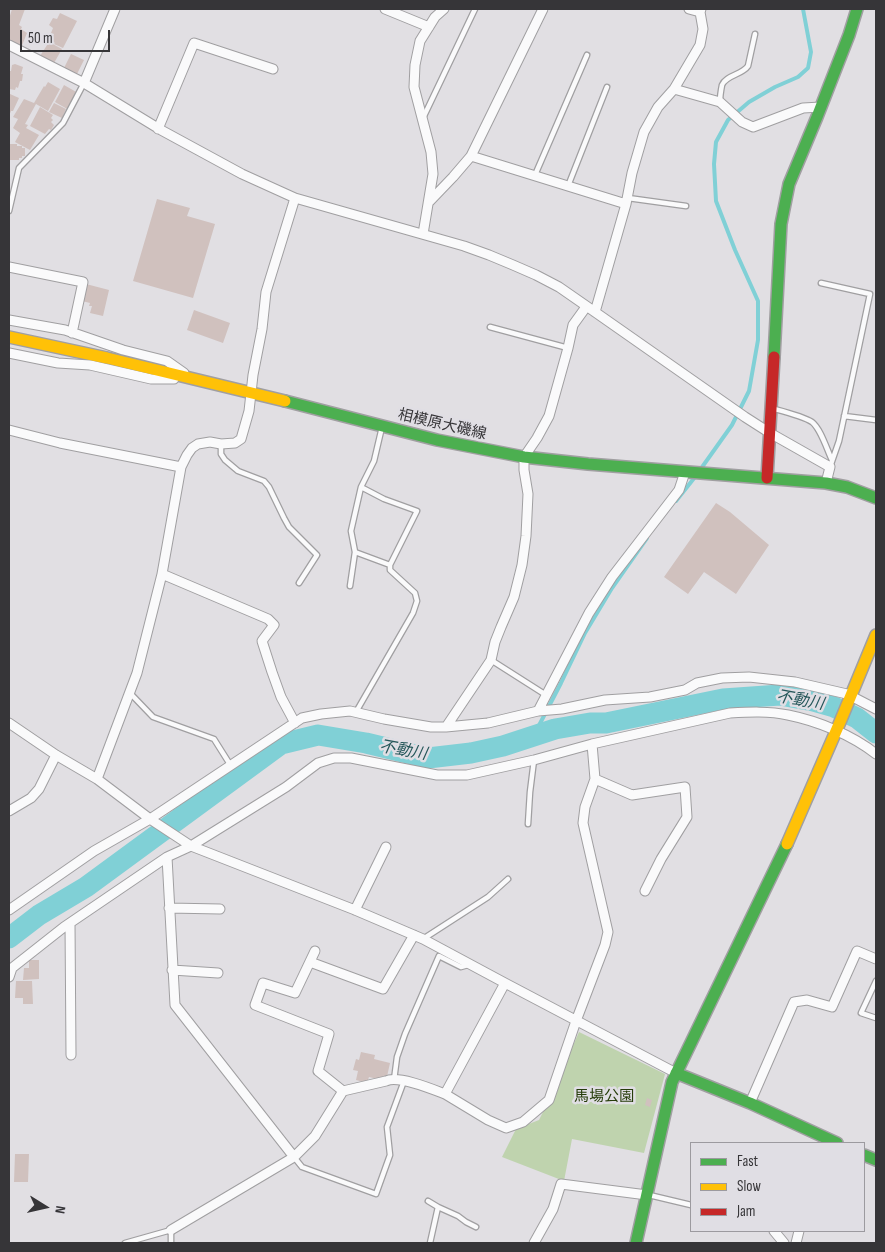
<!DOCTYPE html>
<meta charset="utf-8">
<style>
body{margin:0}
#map{position:relative;width:885px;height:1252px;overflow:hidden;background:#e1dfe3;font-family:"Sofia Sans Condensed",sans-serif}
canvas{display:block}
.frame{position:absolute;inset:0;border:10px solid #363538;pointer-events:none}
.legend{position:absolute;left:690px;top:1142px;width:175px;height:90px;box-sizing:border-box;background:#e0dee4;border:1px solid #9c9a9f;margin:0;padding:6px 9px;list-style:none;font-size:15px;color:#363538}
.legend li{display:flex;align-items:center;gap:10px;height:25px}
.legend b{width:25px;border:1px solid #9c9a9f}
.north{position:absolute;left:20px;top:1182px;width:50px;height:50px;-webkit-text-stroke:4px #e0dee4;paint-order:stroke;rotate:100deg;font-size:14px;font-weight:700;line-height:20px;text-align:center;color:#363538}
.north::after{content:'';display:block;margin:auto;width:18px;height:22px;background:#363538;clip-path:polygon(50% 0,100% 100%,50% 72%,0 100%)}
.scale{position:absolute;left:20px;top:30px;width:90px;height:22px;box-sizing:border-box;border:2px solid #363538;border-top:0;padding-left:6px;font-size:15px;line-height:18px;white-space:nowrap;color:#363538;-webkit-text-stroke:4px #e0dee4;paint-order:stroke}
</style>
<div id="map">
<canvas width="885" height="1252"></canvas>
<div class="frame"></div>
<ul class="legend">
<li><b style="height:6px;background:#4caf50"></b>Fast</li>
<li><b style="height:6px;background:#ffc107"></b>Slow</li>
<li><b style="height:6px;background:#c62828"></b>Jam</li>
</ul>
<div class="north">N</div>
<div class="scale">50 m</div>
</div>
<script>
const context = document.querySelector('canvas').getContext('2d');
context.lineJoin = 'round';
function fillPath(path, color) {
  context.fillStyle = color;
  context.fill(path, 'evenodd');
}
function strokePath(path, color, width, dash) {
  context.strokeStyle = color;
  context.lineWidth = width;
  context.lineCap = dash ? 'butt' : 'round';
  context.setLineDash(dash || []);
  context.stroke(path);
}
function write(font, color, halo, rows, align = 'center') {
  context.font = font + ' "Sofia Sans Condensed","Noto Sans JP",sans-serif';
  context.lineWidth = 5;
  context.setLineDash([]);
  context.textBaseline = 'middle';
  context.strokeStyle = halo;
  context.fillStyle = color;
  for (const [text, x, y, turn = 0] of rows) {
    context.save();
    context.translate(x, y);
    context.rotate((+turn || 0) * Math.PI / 180);
    context.textAlign = isNaN(turn) ? turn : align;
    if (halo) context.strokeText(text, 0, 0);
    context.fillText(text, 0, 0);
    context.restore();
  }
}
fillPath(new Path2D(`
 M579,1032L665,1074L644,1153L572,1139L564,1181L502,1157L516,1129L539,1120L549,1100Z`), '#bfd3ae');
strokePath(new Path2D(`
 M700,470L732,425L749,391L758,340V301L735,250L716,201L714,164L716,142L728,120L749,102L775,87L798,77L808,68L811,52L803,9
 M676,501L695,477
 M533,737L561,683L585,633L612,588L647,538`), '#80d0d6', 4);
strokePath(new Path2D(`
 M9,938L39,915L86,887L281,744L318,735L366,743L428,758L471,753L503,746L555,729L590,723H606L723,699L780,695L813,701L834,707L857,718L876,733`), '#80d0d6', 21);
fillPath(new Path2D(`
 M12,9H25L19,25L22,27L21,29L27,33L21,48L9,43V19Z
 M60,13L77,21L63,48L54,44L55,43L51,40L54,34L51,33L53,28L49,25L53,18L57,19Z
 M49,42L62,49L54,63L40,56Z
 M71,54L84,60L76,76L63,70Z
 M15,64L23,67L21,74H23L22,81H20L18,88L16,87L15,90L9,89V71H11L12,65Z
 M48,82L60,89L48,111L36,104L25,124L28,125L26,128L39,135L30,150L15,142L20,133L13,128L18,119L13,117L24,99L34,103L44,86L45,87Z
 M64,85L78,93L69,110L55,102Z
 M10,94L19,98L13,111H11L9,116V96Z
 M54,103L66,109L62,118L49,112Z
 M40,107L53,115L51,118L53,120L51,122L54,125L51,130L49,129L45,134L30,126Z
 M9,144H17V146H22V148H25V156H22V158H19V160H10Z
 M157,199L190,208L187,216L215,224L193,298L133,281Z
 M86,284L109,290L103,316L90,313L92,306H89L90,303L82,301Z
 M194,310L230,323L223,343L187,330Z
 M716,503L730,512L769,545L736,594L704,572L688,594L664,577Z
 M29,960H39V979L23,980L24,968H29Z
 M16,981H32L33,1004H23V998H15Z
 M361,1052L375,1055L374,1059L390,1063L386,1081L369,1077L367,1083L356,1080L358,1071L353,1070L356,1059L359,1060Z
 M647,1098L652,1100L650,1107L645,1105Z
 M15,1154H29L28,1182H14Z`), '#d0c1be');
const lane = new Path2D(`
 M720,102C720,97 721,90 722,85C726,75 742,75 748,66L755,34
 M424,116L475,9
 M535,175L587,55
 M568,186L607,87
 M628,198L686,206
 M9,211L19,168L63,123L84,83
 M821,283L870,294L839,441L830,467
 M490,327L568,348
 M771,408C782,411 803,416 812,422C821,429 827,450 832,460
 M844,416L876,420
 M221,444V454L225,460L238,471L264,481L269,487L284,518L289,527L317,555L299,583
 M355,552L390,565L417,511L384,499L361,487
 M350,586L355,552L351,531L361,487L374,461L382,427
 M491,660L546,695
 M129,692L153,717L214,739L231,766
 M356,712L413,613L417,601L415,593L390,570V565
 M528,824L530,792L534,760
 M423,939L488,897L508,879
 M876,981L861,1013L876,1018
 M394,1080L397,1057L405,1034L439,956L461,967L468,965
 M294,1157L302,1167L376,1194L390,1155L387,1127L404,1081
 M649,1195L691,1205
 M428,1201L438,1207
 M125,1243L171,1230V1243
 M430,1243L438,1207L458,1216L466,1222L476,1227`);
const street = new Path2D(`
 M385,9L429,27
 M689,9L700,12L701,9
 M9,45L84,83L161,130L242,174L295,198L464,246L489,255L513,265L536,275L559,287L595,312L745,417L770,433L830,467L826,483
 M84,83L115,9
 M674,89L720,102L742,122L753,127L803,108L821,107
 M158,129L194,43L273,69
 M471,156L626,204
 M429,202L453,177L471,156L543,9
 M423,234L433,174L431,152L414,87L415,65L420,41L435,17L444,9
 M9,267L83,282L72,333
 M595,312L626,204L632,173L644,132L658,107L674,89L700,45L703,29L700,12
 M9,320L65,330L123,350L167,361L184,373
 M9,353L58,363L90,365L151,379H174
 M9,430L60,443L181,467L162,574L268,619L274,625L262,641L272,672L281,697L295,723
 M181,467L187,455L192,448L198,444L210,442L221,444L235,443L241,439L249,411L253,375L262,329L266,292L295,198
 M685,472L679,490L612,577L589,613L538,711L562,709L605,700L650,697L685,690L697,683L722,678L749,677L795,682L847,694L876,709
 M9,723L56,755L97,779L150,819L191,846L355,910L423,939L505,983L676,1073
 M446,727L488,723L538,711
 M97,779L137,673L162,574
 M595,779L632,795L685,787L687,817L661,859L645,891
 M9,811L31,798L39,789L56,755
 M167,857L175,1005L294,1157L171,1230
 M169,908L220,909
 M9,910L94,851L150,819L302,718L321,714L350,711L384,719L431,727H446L491,660L495,642L501,627L514,597L522,565L526,536L528,494L524,470V457L537,438L549,416L568,348L573,325L586,307
 M355,910L386,847
 M70,923L71,1055
 M315,951L295,993L263,983L255,1005L329,1034L318,1071L343,1091
 M310,962L383,989L414,935
 M172,970L218,973
 M9,977L12,968L64,927L167,857L191,846L286,787L318,763L334,758H351L437,775H467L534,760L592,744L730,713C749,712 769,711 788,715C818,721 852,735 876,754
 M445,1094L488,1120L506,1128L523,1122L549,1100L576,1021L605,945L608,932L583,823L585,807L595,779L592,744
 M750,1103L794,1002L807,1000L832,1007L857,951L876,959
 M294,1157L315,1136L343,1091L386,1081C398,1075 432,1089 445,1094L505,983
 M774,1231L784,1243
 M534,1243L553,1209L561,1184L647,1195
 M796,1243L799,1231`);
const fast = new Path2D(`
 M774,357L781,224L789,184L817,117L849,35L857,9
 M285,401L437,440L524,457L588,464L826,483L847,487L876,498
 M676,1073L750,1103L837,1143
 M864,1155L876,1160
 M636,1243L672,1082L787,844`);
const slow = new Path2D(`
 M9,337L107,358L285,401
 M787,844L840,722L876,635`);
const jam = new Path2D(`
 M767,478L774,357`);
strokePath(lane, '#a09fa1', 7);
strokePath(street, '#a09fa1', 11);
strokePath(fast, '#a09fa1', 14);
strokePath(slow, '#a09fa1', 14);
strokePath(jam, '#a09fa1', 14);
strokePath(lane, '#fafafb', 4.5);
strokePath(street, '#fafafb', 9);
strokePath(fast, '#4caf50', 11);
strokePath(slow, '#ffc107', 11);
strokePath(jam, '#c62828', 11);
write('15px', '#363538', '#e0dee4', [
 ["相模原大磯線",442,425,13]
]);
write('15px', '#263d0a', '#e0dee4', [
 ["馬場公園",604,1097]
]);
write('italic 16px', '#26575a', '#e0dee4', [
 ["不動川",800,701,10],
 ["不動川",403,751,10]
]);
</script>
